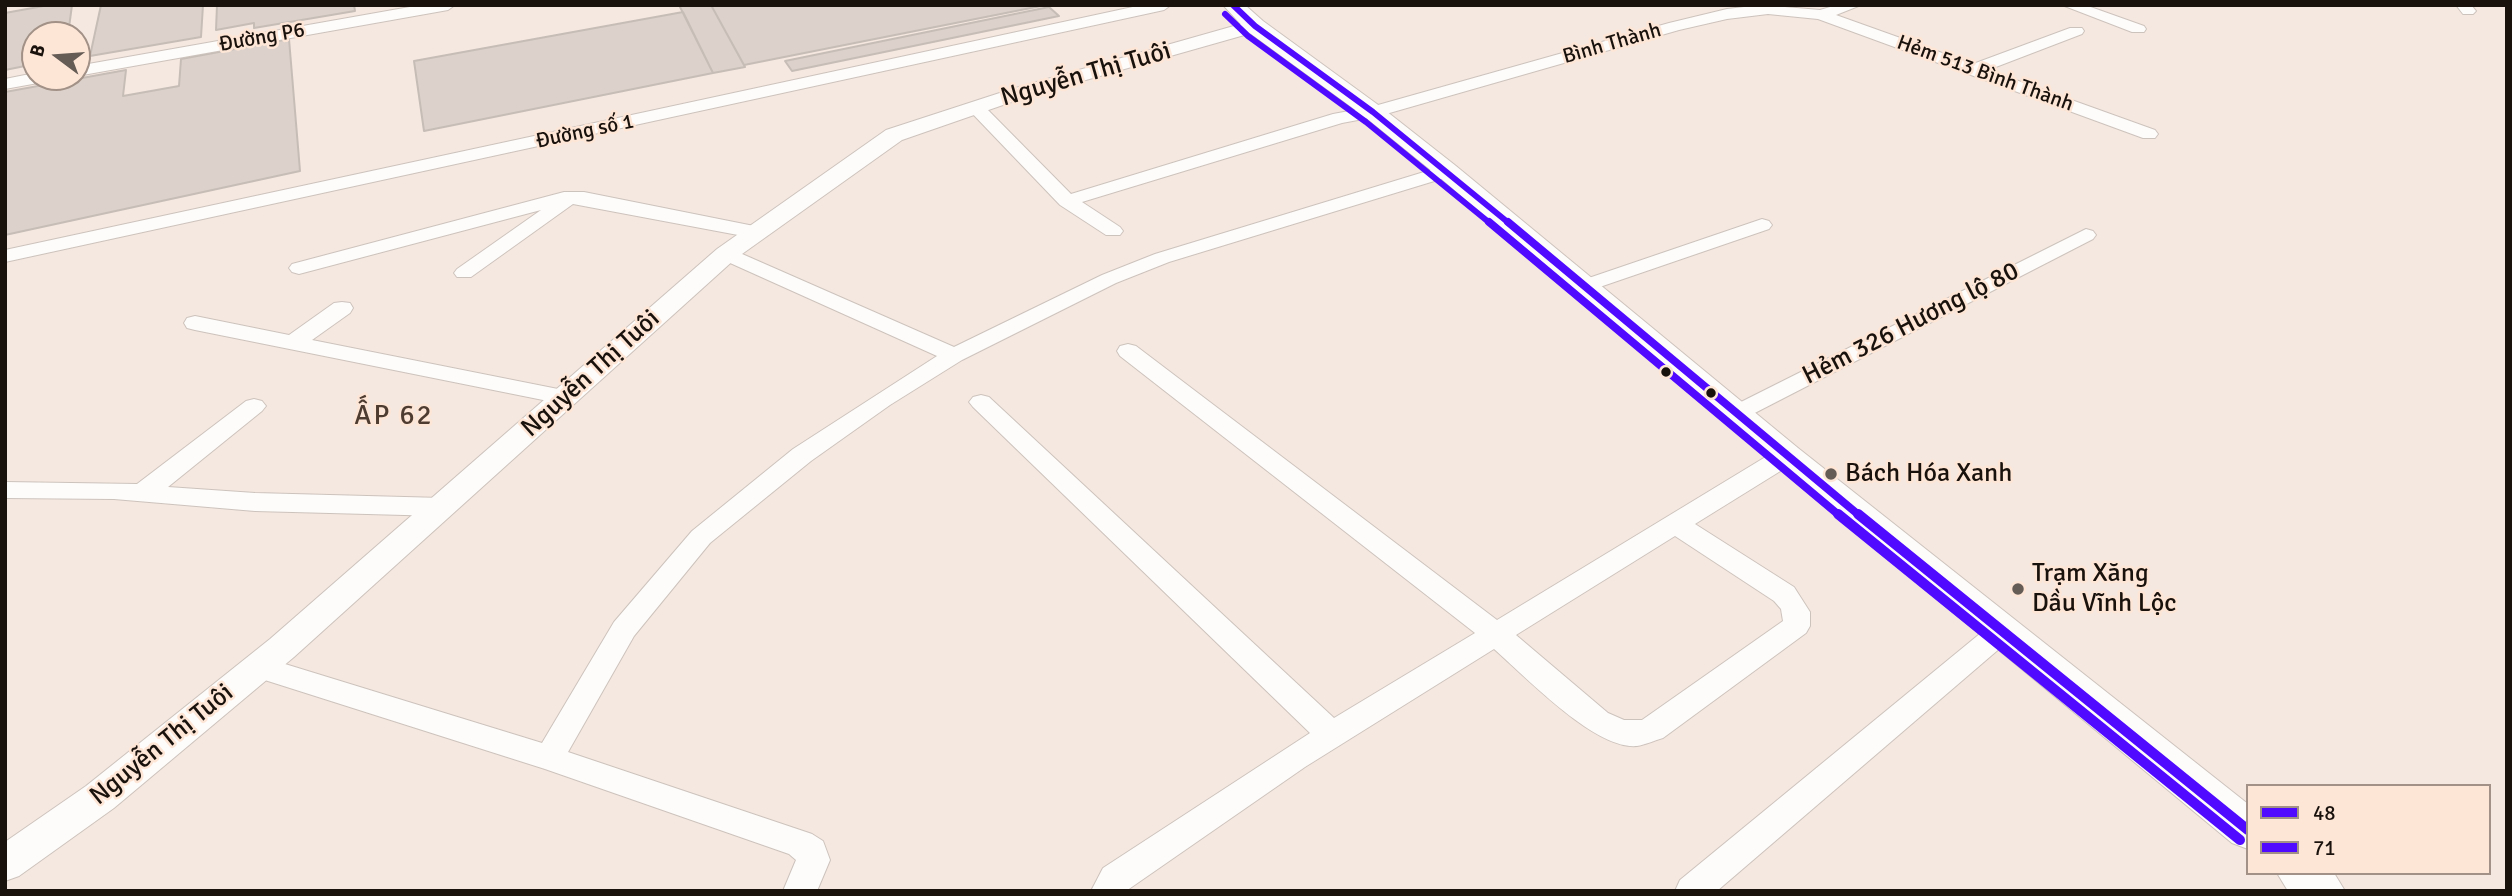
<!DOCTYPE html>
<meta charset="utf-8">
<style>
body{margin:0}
#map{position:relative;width:2512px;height:896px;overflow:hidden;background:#f5e8e0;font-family:Signika,sans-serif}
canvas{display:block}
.frame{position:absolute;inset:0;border:7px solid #19110c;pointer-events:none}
.legend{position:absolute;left:2246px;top:784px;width:245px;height:91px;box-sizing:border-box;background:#fee6d7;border:2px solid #a29186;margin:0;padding:9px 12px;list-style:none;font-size:21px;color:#19110c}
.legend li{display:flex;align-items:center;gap:14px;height:35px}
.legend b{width:35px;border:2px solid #a29186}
.north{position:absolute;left:21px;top:21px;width:70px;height:70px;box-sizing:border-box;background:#fee6d7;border:2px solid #a29186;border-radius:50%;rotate:286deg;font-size:19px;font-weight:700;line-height:28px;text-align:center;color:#19110c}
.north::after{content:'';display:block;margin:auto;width:24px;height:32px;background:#665c56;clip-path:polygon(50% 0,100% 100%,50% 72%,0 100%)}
</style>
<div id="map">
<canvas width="2512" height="896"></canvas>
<div class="frame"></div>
<ul class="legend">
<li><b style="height:9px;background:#4f0aff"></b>48</li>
<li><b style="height:9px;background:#4f0aff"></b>71</li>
</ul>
<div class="north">B</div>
</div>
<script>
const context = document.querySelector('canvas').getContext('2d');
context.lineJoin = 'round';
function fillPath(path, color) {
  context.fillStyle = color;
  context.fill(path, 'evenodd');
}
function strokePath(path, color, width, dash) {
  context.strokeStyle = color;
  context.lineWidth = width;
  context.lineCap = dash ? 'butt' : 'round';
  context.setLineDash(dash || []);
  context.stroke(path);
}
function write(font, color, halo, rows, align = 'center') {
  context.font = font + ' Signika,sans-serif';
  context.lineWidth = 5;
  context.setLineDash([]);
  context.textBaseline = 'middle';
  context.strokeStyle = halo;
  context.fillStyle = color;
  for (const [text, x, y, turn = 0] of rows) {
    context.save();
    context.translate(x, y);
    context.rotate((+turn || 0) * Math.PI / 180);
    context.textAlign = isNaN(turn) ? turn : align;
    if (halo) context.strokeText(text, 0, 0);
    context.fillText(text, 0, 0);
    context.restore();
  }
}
const building = new Path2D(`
 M49,5H72L68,35H35V64L5,70V13Z
 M101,5H203L201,37L90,56Z
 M217,5H354L355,11L254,28V23L216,30Z
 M679,5H711L745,67L713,73Z
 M711,5H1040L1041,6L744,65Z
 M1049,7L1059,16L792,71L785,61Z
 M683,12L713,73L424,131L414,61Z
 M289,39L300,171L5,235V92L126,70L123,96L179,86L181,59Z`);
fillPath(building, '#dcd2cb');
strokePath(building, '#c7bdb7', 2);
const minor = new Path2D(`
 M421,5H455L448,10L77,76V66Z
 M1142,5H1171L1164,10L5,262V250Z
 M1761,5L1820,10L1837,5H1861L1836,15L1973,64L2070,28H2082L2084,31L2082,34L1988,70L2155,130L2158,134L2155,138H2143L1818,19L1768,14L1727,19L1679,30L1379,116L1342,123L1082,202L1120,227L1123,231L1120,235H1106L1060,205L967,108L970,104H982L1071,194L1333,114L1371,107L1669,23L1727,9Z
 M2062,5H2085L2144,26L2146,29L2144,32H2132Z
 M2456,5H2471L2476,11L2473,14H2463Z
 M35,73V77H51L49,81L5,89V79Z
 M1447,165L1454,167L1456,171L1454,175L1169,262L1116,283L962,360L890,405L811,461L710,543L634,636L568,752L812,834L823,841L830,860L817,891H783L796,860L789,854L545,769L249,675L244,667L249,659L259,656L542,743L614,622L692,531L793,449L937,356L719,258L716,254L719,250H733L954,347L1102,275L1155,254Z
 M564,192H584L754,226L761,228L764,232L761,236L754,238L573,204L471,277H457L454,273L457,269L541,210L299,274L292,272L289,268L292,264Z
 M1762,219L1769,221L1772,225L1769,229L1591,290H1577L1573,286L1577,282Z
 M2086,229L2093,231L2096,235L2093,239L1745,418L1737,420L1729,418L1725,413L1729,408Z
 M342,302L350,303L353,308L350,313L312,340L563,390L571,392L575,397L571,402L563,404L195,330L187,328L184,323L187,318L195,316L289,335L334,303Z
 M1128,344L1136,346L1497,620L1777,450L1786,448L1795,450L1798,456L1795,462L1695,524L1794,587L1810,612V626L1806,633L1663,738C1655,740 1645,745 1637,746C1595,750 1525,676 1494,649L1305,767L1126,891H1091L1103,868L1310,733L973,407L969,402L973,397L981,395L989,397L1334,718L1475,633L1120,356L1117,351L1120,346ZM1675,536L1774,601L1781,609L1783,621L1642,720H1624L1608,713L1516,635Z
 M254,399L262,401L266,406L262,411L168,487L255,493L442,498L451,501L455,507L451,513L442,516L255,511L114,499L5,498V482L137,484L246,401Z
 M2003,620L2013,623L2017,630L2013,637L1717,891H1675L1680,880L1993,623Z`);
const tertiary = new Path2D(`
 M1255,20L1262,22L1265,26L1262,30L1026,97L902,140L735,259L294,657L114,808L19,876L5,881V842L86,786L270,639L717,249L886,130L1012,89Z`);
const secondary = new Path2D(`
 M1223,5H1245L1263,21L1381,107L1456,166L1798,448L2248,804V849L2232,843L1774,464L1438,176L1365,117L1247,31Z
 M2277,873H2334L2345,891H2288Z`);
strokePath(minor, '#cdc3bd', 2);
strokePath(tertiary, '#cdc3bd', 2);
strokePath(secondary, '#cdc3bd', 2);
fillPath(minor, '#fefcfa');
fillPath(tertiary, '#fefcfa');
fillPath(secondary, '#fefcfa');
strokePath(new Path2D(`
 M1233,5L1255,26L1373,112L1510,224`), '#4f0aff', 6);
strokePath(new Path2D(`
 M1508,222L1860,516`), '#4f0aff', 8);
strokePath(new Path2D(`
 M1858,514L2248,830`), '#4f0aff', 10);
strokePath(new Path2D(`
 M1225,14L1248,36L1366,122L1491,224`), '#4f0aff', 6);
strokePath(new Path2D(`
 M1489,222L1840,516`), '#4f0aff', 8);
strokePath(new Path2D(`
 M1838,514L2240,840`), '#4f0aff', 10);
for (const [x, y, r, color] of [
 [1666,372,6,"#19110c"],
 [1711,393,6,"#19110c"],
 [1831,474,7,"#665c56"],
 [2018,589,7,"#665c56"]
]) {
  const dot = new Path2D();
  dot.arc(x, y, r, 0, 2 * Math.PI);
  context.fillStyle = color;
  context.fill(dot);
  strokePath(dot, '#fee6d7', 2.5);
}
write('21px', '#19110c', '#fee6d7', [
 ["Đường P6",262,38,-10],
 ["Bình Thành",1612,44,-16],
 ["Hẻm 513 Bình Thành",1985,74,20],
 ["Đường số 1",585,132,-12]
]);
write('26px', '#19110c', '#fee6d7', [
 ["Nguyễn Thị Tuôi",1086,75,-16],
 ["Hẻm 326 Hương lộ 80",1911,324,-27],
 ["Nguyễn Thị Tuôi",591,374,-42],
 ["Nguyễn Thị Tuôi",162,745,-39]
]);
write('26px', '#19110c', '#fee6d7', [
 ["Bách Hóa Xanh",1845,474],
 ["Trạm Xăng",2032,574],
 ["Dầu Vĩnh Lộc",2032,604]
], 'left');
context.letterSpacing = '2px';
write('28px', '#4f3c31', '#fee6d7', [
 ["ẤP 62",394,417]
]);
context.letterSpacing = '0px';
</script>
